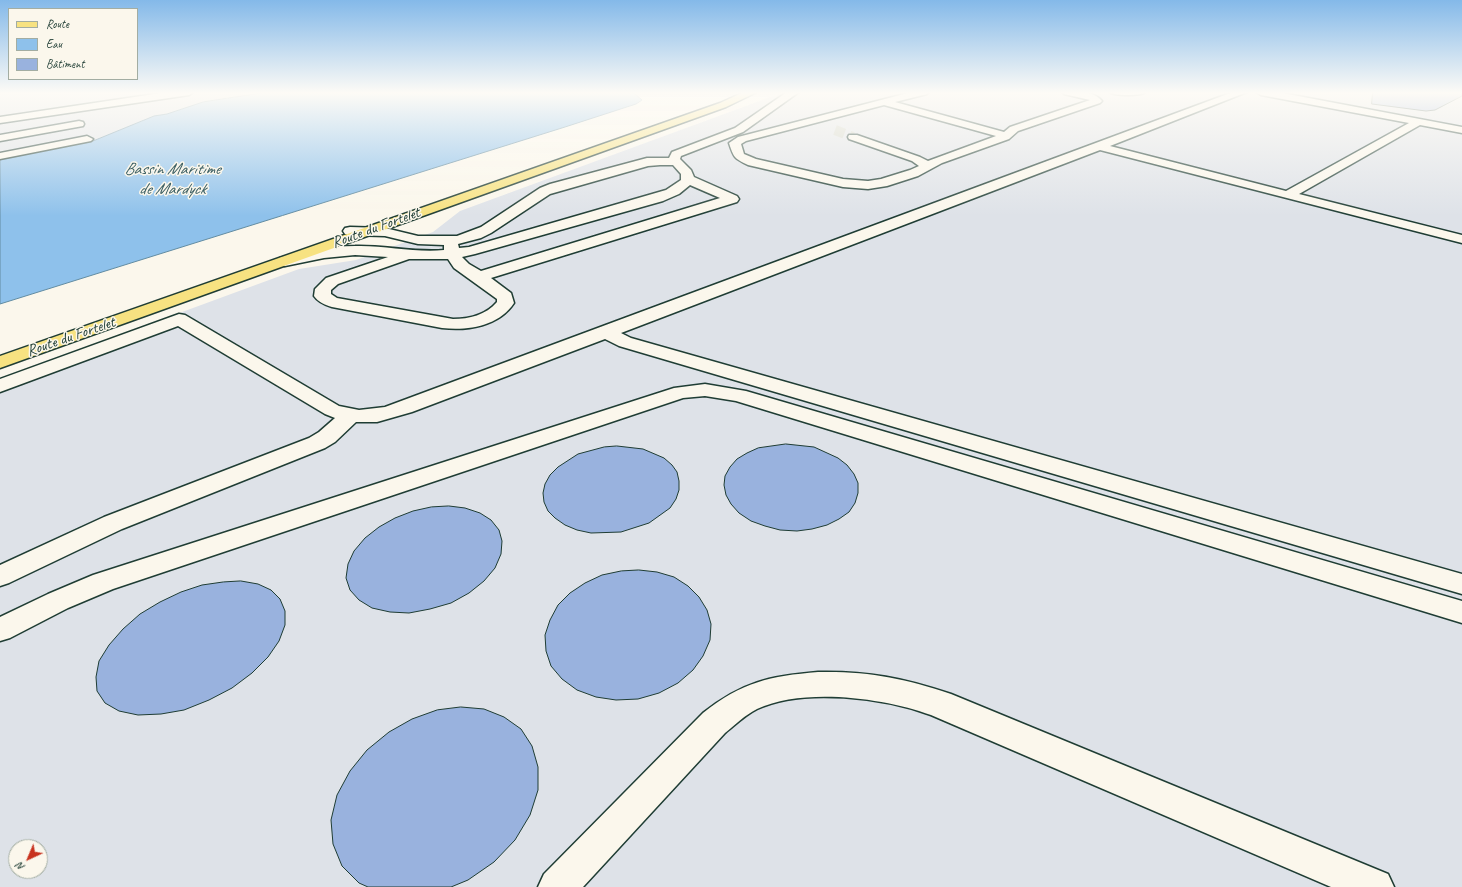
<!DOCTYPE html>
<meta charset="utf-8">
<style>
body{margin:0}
#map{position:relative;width:1462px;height:887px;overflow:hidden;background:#fbf7ec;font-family:Caveat,sans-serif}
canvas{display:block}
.legend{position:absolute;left:8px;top:8px;width:130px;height:72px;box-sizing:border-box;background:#fbf7ec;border:1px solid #a3ada2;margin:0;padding:5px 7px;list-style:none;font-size:12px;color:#1f3d34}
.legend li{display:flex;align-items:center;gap:8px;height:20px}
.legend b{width:20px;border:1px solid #a3ada2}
.north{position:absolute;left:8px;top:839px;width:40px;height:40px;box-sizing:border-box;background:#fbf7ec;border:1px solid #a3ada2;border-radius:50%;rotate:224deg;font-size:11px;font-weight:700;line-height:16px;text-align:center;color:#1f3d34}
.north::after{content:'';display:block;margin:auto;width:14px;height:18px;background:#c8321e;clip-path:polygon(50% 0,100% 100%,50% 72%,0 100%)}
</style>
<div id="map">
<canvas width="1462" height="887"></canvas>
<ul class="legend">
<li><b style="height:5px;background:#f7e281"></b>Route</li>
<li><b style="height:11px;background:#8ec1eb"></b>Eau</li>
<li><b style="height:11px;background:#99b2de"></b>Bâtiment</li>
</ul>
<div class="north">N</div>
</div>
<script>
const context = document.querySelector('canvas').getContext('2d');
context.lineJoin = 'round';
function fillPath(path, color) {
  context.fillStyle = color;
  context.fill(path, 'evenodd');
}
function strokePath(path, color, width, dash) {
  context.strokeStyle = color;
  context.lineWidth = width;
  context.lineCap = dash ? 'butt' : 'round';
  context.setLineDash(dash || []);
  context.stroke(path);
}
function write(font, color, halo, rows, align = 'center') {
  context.font = font + ' Caveat,sans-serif';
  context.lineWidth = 3;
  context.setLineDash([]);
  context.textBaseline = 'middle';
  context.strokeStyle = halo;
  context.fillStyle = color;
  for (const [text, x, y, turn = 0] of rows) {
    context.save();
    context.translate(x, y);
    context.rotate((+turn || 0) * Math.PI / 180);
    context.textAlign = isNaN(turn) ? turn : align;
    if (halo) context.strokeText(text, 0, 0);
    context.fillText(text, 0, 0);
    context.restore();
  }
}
fillPath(new Path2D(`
 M0,92H268L203,102L167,114L154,116L93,141L0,159Z
 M784,92H1462V887H0V379L299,269L356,260L433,232L460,211ZM16,847H40V871H16Z`), '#dee2e8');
const water = new Path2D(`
 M268,92H633L642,100L636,104L565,127L0,304V159L93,141L154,116L167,114L203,102Z`);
fillPath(water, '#8ec1eb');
strokePath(water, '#628ca2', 1);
const building = new Path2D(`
 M1373,92H1462V96L1435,110L1426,111L1372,104Z
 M786,444L814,447L838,458L847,465L854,474L858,483V493L855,503L849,512L839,519L827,525L812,529L797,531L780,530L765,526L751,521L739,513L731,504L726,495L724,485L725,476L730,467L737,459L747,453L758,448Z
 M617,446L643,449L664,458L672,465L677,472L679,481V490L676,499L670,508L649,523L621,532L591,533L577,530L565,525L555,518L548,511L544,502L543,493L545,484L550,475L558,467L578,454L604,447Z
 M449,506L465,508L480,513L491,520L499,530L502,541L501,554L495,568L484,581L469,593L451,603L430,609L409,613L390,612L372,608L359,600L350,590L346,578L348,564L354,551L365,538L379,527L395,518L413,511L431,507Z
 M639,570L657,572L674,577L688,586L699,597L707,610L711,624L710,640L703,656L693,670L678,683L659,693L638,699L616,700L596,697L577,690L562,679L551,666L546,651L545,635L550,620L558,605L570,593L585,583L602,575L621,571Z
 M241,581L258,584L271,590L280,599L285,611V625L279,641L268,657L252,673L232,688L209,700L184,710L161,714L138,715L119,711L105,703L97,691L96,677L99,661L109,645L123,629L140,614L160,602L181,592L202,585L223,582Z
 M461,707L484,709L504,717L521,729L532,746L538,767V790L530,815L515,840L494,862L468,880L451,887H368L359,883L342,866L333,844L331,820L337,795L350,771L367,750L389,732L412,719L437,710Z`);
fillPath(building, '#99b2de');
strokePath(building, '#1f3d34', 1);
strokePath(new Path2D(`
 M835,130L853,137`), '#cfd2c7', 10, [10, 5.5]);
const minor = new Path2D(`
 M168,92H194L189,95L0,123V117Z
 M787,92H799L743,132L681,156L680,159L691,170L694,177L737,196L739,199L737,202L491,278L511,293L514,303C499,326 468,331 442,328L332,307C325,305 318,302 314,296L315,289L326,278L388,257L355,255L324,258L285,266L280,264L277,261L280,258C304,252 330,246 355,246C385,245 415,253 444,250V245L418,244L385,236L350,235L345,234L343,231L345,228L350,227L385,228L418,236H457L481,227L540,188L550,184L647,158H669L672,152L735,128ZM660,165H673L681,174V180L666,190L469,247L459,248L458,244L481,238L491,233L550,194L648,166ZM690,185L720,198L481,271L469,264L462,257L475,254L663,201L679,194ZM409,259H448L454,268L497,299V302C486,315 469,319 453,319L337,298L331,294V290L338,284Z
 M912,92H929L927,94L895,102L1004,132L1010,127L1090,100L1064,94L1062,92C1075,92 1093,90 1102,101L1100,103L1018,131L1009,139L942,163L918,176L887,186L868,189L843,187L748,165C734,158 734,158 729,143L738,137ZM884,105L996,136L928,161L920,157L857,135H849L848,137L849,139L912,161L919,166L910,170L881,179L868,181L843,179L756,159L744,154L741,144L746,141Z
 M1109,92H1146C1140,96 1115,96 1109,92Z
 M1233,92H1247L1110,146L1286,191L1409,123L1261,95L1256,92H1277L1462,127V133L1420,125L1299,194L1462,235V243L1100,150L621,333L631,338L1462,574V594L619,346L605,339L412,412L377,422H356L335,442L325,448L122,529L9,583L0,586V565L104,517L309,438L319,432L335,418L325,414L178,326L0,392V379L179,314L185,315L339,406L359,410L385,407Z
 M79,121L83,122L84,124L83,126L0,141V135Z
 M87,136L93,139L91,141L0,159V153Z
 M705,384L746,391L1462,601V623L736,401L705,396L683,398L113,589L68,608L10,638L0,641V617L48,594L93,575L674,388Z
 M818,672C868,671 904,678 951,694L1388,874L1394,887H1331L931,715C884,698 804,687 757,709C745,715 735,725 725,733L583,887H538L544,874L703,713C742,682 770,676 818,672Z`);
const major = new Path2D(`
 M744,92H757L726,107L0,368V356L720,103Z`);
strokePath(minor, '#1f3d34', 3);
strokePath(major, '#1f3d34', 3);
fillPath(minor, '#fbf7ec');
fillPath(major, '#f7e281');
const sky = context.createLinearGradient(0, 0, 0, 216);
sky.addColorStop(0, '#84b9e9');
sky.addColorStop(0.43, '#fdfbf6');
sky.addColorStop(1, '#fdfbf600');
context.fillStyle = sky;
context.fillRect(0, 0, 1462, 216);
write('16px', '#1f3d34', '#fbf7ec', [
 ["Route du Fortelet",376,228,-20],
 ["Route du Fortelet",71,337,-19]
]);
write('italic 17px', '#3b5e62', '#fbf7ec', [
 ["Bassin Maritime",172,170],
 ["de Mardyck",172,190]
]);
</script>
